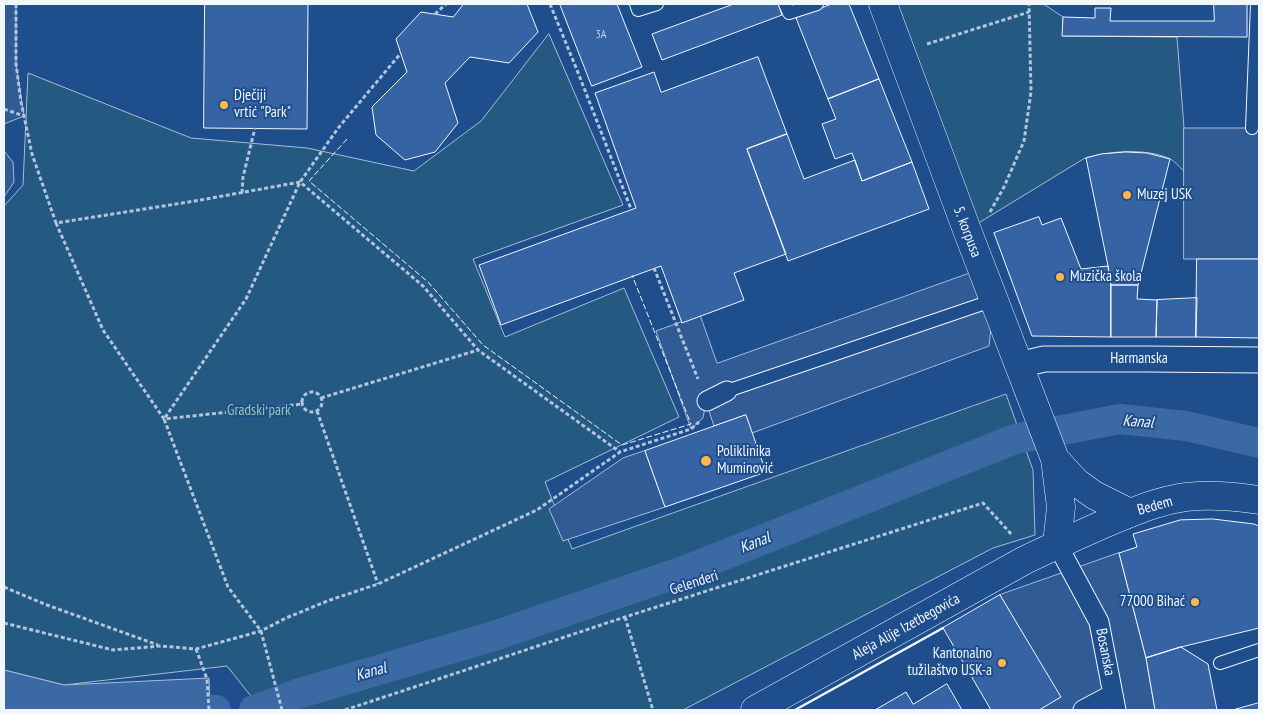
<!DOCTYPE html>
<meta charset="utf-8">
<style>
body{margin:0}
#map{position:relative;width:1263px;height:714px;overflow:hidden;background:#1f4e8c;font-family:"PT Sans Narrow",sans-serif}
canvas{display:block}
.frame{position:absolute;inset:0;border:5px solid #f2f6ff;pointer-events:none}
</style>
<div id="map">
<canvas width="1263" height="714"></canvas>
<div class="frame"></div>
</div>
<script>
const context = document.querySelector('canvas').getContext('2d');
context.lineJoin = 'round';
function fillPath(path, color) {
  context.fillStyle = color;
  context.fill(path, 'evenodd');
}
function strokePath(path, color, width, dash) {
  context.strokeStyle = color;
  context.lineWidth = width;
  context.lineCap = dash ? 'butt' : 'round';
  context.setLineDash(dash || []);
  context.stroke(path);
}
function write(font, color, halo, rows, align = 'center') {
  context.font = font + ' "PT Sans Narrow",sans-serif';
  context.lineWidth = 4;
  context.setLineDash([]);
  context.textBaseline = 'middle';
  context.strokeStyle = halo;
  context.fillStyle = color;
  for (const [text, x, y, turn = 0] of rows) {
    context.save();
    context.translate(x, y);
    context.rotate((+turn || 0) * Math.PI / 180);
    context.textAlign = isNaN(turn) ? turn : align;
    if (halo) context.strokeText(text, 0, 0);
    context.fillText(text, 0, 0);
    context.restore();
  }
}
const green = new Path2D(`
 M883,4H1045V5L1063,17V36L1177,37L1184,128V171C1179,167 1174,160 1168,158C1144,148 1110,151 1085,158L967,230Z
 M549,34L623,205L473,259L505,337L624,288L679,417L545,482L572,549L1006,394L1033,470L1035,535L993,548L683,710H262L227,666L64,685L4,670V206L23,185L28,73L191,138L307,148L414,171L481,121Z`);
fillPath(green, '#245a82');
strokePath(green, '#a8bbd7', 1);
const parking = new Path2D(`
 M4,4H16V64L24,116L4,124Z
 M1184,128H1259V259H1184Z
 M4,151L13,162L14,182L4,197Z
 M982,269L994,300L989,346L752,433L746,415L714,426L706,402L703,418L691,429L656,331L700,315L717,363Z
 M645,451L665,507L563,541L549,509L623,458Z
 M1119,553L1146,658L1155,710H1039L1060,697L1000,595Z`);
fillPath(parking, '#305b95');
strokePath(parking, '#a8bbd7', 1);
const water = new Path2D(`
 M4,670L64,685L209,678L210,710H4Z`);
fillPath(water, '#3b69a3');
strokePath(water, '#a8bbd7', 1);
strokePath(new Path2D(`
 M169,708L216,710
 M254,710L297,694L494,636L689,569L1015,439L1120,419L1186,426L1259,443`), '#3b69a3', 30);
const building = new Path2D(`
 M205,4H308L307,129L204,128Z
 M464,4H527L538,32L509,63L470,57L445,83L458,123L435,152L405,160L376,135L372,107L407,72L396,39L421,12L453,17Z
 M560,4H617L642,67L592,86Z
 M730,4H778L782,15L662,60L652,34L731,5Z
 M832,4H849L879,79L828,99L796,18Z
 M1214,4H1247V37L1062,36L1063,17L1095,18V8H1111L1110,21H1214Z
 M758,57L787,134L747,149L786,254L734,273L744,300L682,323L661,266L501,325L479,265L636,208L595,93L654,72L661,92Z
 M879,79L912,162L862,181L852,153L835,159L822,124L836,119L828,99Z
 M787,134L804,179L855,160L862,181L912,162L929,209L788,261L747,149Z
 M1126,152L1147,153L1170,159L1138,285H1111L1108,266L1086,158L1101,154Z
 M1039,217L1042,225L1061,218L1081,269L1108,266L1111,285V337L1032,336L994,233Z
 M1197,259H1259V338L1196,337Z
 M1111,285H1138L1137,299L1157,300L1156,337H1111Z
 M1197,298L1196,337H1156L1157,300Z
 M746,415L766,472L665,507L645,451Z
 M1213,519L1254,524L1259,526V628L1181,647L1146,658L1119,553L1137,547L1133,534L1180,520Z
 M1000,595L1061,697L1039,710H991L943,628Z
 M1181,647L1208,664L1217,710H1155L1146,658Z
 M947,684L962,710H875L906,692L913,704Z
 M1259,703V710H1233Z`);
fillPath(building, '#3563a3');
strokePath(building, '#f2f6ff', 1);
const service = new Path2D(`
 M636,4L638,10L657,4
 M785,4L789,13L817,4
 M1252,128L1257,4
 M727,391L994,300
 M1220,663L1259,650`);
const pedestrian = new Path2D(`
 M707,401L727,391
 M1057,544L1099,622L1116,710
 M1083,710L1113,694`);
const minor = new Path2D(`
 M1019,365L1044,359H1146L1259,360`);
const tertiary = new Path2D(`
 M883,4L967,230L1055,459L1061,507L1057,544
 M1055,459L1076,482L1094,495L1130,513`);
const secondary = new Path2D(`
 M755,710L1025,560C1052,547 1079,535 1106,523C1135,511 1166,497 1198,496C1218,495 1239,497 1259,500`);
strokePath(service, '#f2f6ff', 14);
strokePath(pedestrian, '#f2f6ff', 21);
strokePath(minor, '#f2f6ff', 27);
strokePath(tertiary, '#f2f6ff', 29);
strokePath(secondary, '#f2f6ff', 29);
strokePath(new Path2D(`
 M16,4V64L21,102L32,154L56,223L195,201L300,182L423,286L478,350L620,452
 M550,4L579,75L631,209
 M435,14L446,4
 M927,44L1029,12
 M4,109L24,116
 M242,193L243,177L255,128
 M990,212L1004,187L1024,141L1031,92L1029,4
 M56,223L103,330L164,419L303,404
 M654,268L698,379
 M302 402a10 10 0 1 1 20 0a10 10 0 1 1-20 0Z
 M321,398L478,350
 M317,411L378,584
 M4,587L47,605L158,645
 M625,617L653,710
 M4,623L113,650L161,646L196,649L261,631L286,618L330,600L378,584L537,510L620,452L691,429L699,422
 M196,649L207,679L209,710
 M282,710L261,631L228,587L164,419L246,299L300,182L339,127L401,53
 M345,710L625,617L983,503L1012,535`), '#b3c4dc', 3, [4, 2.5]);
strokePath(service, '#1f4e8c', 12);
strokePath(pedestrian, '#1f4e8c', 19);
strokePath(minor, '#1f4e8c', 25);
strokePath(tertiary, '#1f4e8c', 28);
strokePath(secondary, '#1f4e8c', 28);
strokePath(new Path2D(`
 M347,139L309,181L428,282L483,345L622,445L691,424L632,275`), '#f2f6ff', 1, [6, 2.5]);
strokePath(new Path2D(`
 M795,710L943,628`), '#f2f6ff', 2.5);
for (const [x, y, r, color] of [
 [224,105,5,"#ffb74d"],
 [1127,195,5,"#ffb74d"],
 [1060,277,5,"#ffb74d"],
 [706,461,6,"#ffb74d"],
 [1195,602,5,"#ffb74d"],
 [1002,663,5,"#ffb74d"]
]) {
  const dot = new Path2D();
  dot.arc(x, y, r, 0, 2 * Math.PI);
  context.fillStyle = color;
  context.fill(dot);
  strokePath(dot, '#1f4e8c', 2);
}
write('12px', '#c3d1e8', null, [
 ["3A",601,35]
]);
write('15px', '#f2f6ff', '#1f4e8c', [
 ["Dječiji",234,96],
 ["vrtić \"Park\"",234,113],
 ["Muzej USK",1137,195],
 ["Muzička škola",1070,277],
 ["Poliklinika",717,452],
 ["Muminović",717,469],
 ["77000 Bihać",1185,602,"right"],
 ["Kantonalno",992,654,"right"],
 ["tužilaštvo USK-a",992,671,"right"]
], 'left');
write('15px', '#f2f6ff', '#1f4e8c', [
 ["5. korpusa",967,232,69],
 ["Harmanska",1139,359],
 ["Bedem",1155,506,-16],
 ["Gelenderi",694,583,-18],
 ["Aleja Alije Izetbegovića",906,627,-29],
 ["Bosanska",1105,652,79]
]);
write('15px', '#97c8a6', '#1f4e8c', [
 ["Gradski park",259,411]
]);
write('italic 16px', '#f2f6ff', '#1f4e8c', [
 ["Kanal",1138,422,4],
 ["Kanal",755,543,-22],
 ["Kanal",371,672,-16]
]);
</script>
